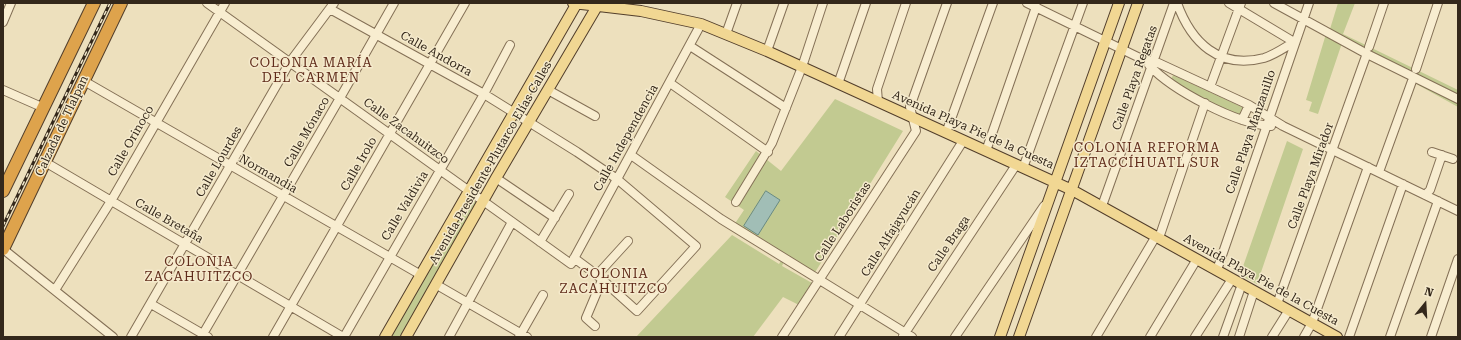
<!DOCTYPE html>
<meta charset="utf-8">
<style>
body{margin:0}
#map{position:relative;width:1461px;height:340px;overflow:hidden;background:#ede0bd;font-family:"Roboto Serif",serif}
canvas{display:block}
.frame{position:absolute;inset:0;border:4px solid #34281b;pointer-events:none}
.north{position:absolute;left:1405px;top:284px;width:40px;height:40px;-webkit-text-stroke:3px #f5eacc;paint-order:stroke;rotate:18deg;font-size:11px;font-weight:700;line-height:16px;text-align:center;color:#34281b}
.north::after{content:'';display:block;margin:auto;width:14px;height:18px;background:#34281b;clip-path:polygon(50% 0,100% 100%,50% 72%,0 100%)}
</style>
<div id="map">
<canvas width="1461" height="340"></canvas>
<div class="frame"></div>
<div class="north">N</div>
</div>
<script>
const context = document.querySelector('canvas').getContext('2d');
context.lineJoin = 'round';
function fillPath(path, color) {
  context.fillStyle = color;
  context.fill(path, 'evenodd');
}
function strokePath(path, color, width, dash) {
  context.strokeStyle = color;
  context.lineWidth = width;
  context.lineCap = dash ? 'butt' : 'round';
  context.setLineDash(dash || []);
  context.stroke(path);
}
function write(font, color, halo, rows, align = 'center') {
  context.font = font + ' "Roboto Serif",serif';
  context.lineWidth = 3;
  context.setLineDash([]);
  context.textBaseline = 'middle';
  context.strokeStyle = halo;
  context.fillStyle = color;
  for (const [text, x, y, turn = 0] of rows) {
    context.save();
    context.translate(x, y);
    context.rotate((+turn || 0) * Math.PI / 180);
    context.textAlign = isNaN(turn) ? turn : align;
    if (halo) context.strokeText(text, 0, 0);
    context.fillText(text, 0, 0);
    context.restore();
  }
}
fillPath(new Path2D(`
 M1338,3H1355L1343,34L1458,90V107L1342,43L1318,114L1309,111L1312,102L1306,100L1326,34L1330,29Z
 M1173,75L1244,108V114L1238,117L1170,82Z
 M835,99L903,131L814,274L786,257L782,266L812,283L799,305L783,297L753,337H636L732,235L779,264L784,256L734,225L744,210L725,197L756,151L781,171Z
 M1287,141L1303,149L1257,284L1240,275Z
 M472,200L477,202L402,337H390L468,201Z`), '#c2ca91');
const water = new Path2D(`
 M766,191L780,200L758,235L744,226Z`);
fillPath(water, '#a1beb6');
strokePath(water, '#698b84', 1);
const minor = new Path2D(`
 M207,3L571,264L701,24
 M1027,3L1144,60L1154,61L1249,105L1283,126L1458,211
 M1177,3C1191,42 1219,70 1264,58C1274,55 1284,48 1294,42
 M1229,3L1294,42
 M1274,3L1367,54L1458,99
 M330,9L484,94L577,152L617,179L696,246L637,311L597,275L574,258
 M3,22L11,3
 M726,34L737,3
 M690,46L786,108
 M1369,47L1384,3
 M767,51L784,3
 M1149,65C1172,90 1236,124 1271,126
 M1416,69L1438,3
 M84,81L421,275
 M670,83L768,152
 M838,84L866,3
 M1210,87L1241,3
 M3,90L44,108
 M548,90L595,116
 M878,102L877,89L906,3
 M1242,120L1249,105
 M946,133L993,3
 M986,151L1036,7L1035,3
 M1432,152L1453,159
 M631,155L721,219L912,337
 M45,162L343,337
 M1023,168L1083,3
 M1379,172L1412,81
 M496,178L555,218
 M1425,195L1430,190L1442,155
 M736,202L772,143L802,67L823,3
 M1102,206L1174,3
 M1159,238L1205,103
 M540,242L569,194
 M3,249L113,337
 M1217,270L1309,3
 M597,275L628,241
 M437,285L527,337
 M55,290L111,201L225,3
 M151,304L208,337
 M1277,304L1366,56
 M595,326L586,318L602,280
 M203,334L340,98L394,3
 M903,336L1016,165
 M131,337L290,62L334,3
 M273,337L465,3
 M344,337L484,94L510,45
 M449,337L512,222
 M519,337L543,295
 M782,337L916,131L910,107L947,3
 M839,337L963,141
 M955,337L1044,206
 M1096,337L1156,236
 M1150,337L1197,259
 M1195,337L1232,279
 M1223,337L1242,284
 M1239,337L1254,291
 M1272,337L1289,310
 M1304,337L1312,323L1368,167
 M1349,337L1403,184
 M1390,337L1438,201
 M1431,337L1458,259`);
const major = new Path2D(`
 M573,3L641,11L701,24L767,51L1072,190L1337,337
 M385,337L577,3
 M406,337L496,178L599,3
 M1000,337L1119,3
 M1019,337L1138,3`);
const highway = new Path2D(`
 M3,191L94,3
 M3,249L121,3`);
strokePath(minor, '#847056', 10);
strokePath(major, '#523e2b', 12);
strokePath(highway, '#523e2b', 14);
strokePath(minor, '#f8edd0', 8);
strokePath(major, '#f1d793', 10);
strokePath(highway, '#dea34c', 12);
const rail = new Path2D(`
 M3,226L110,3`);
strokePath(rail, '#34281b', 3);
strokePath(rail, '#f5eacc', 1.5, [4.5]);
write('12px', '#34281b', '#f5eacc', [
 ["Calle Andorra",436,54,29],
 ["Calle Playa Regatas",1135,78,-70],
 ["Calzada de Tlalpan",62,126,-65],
 ["Avenida Playa Pie de la Cuesta",973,130,24],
 ["Calle Zacahuitzco",406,131,36],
 ["Calle Mónaco",307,132,-60],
 ["Calle Playa Manzanillo",1251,132,-71],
 ["Calle Independencia",626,138,-61],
 ["Calle Orinoco",131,141,-60],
 ["Calle Lourdes",219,162,-60],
 ["Avenida Presidente Plutarco Elías Calles",491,163,-60],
 ["Calle Irolo",359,164,-60],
 ["Normandia",268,174,30],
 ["Calle Playa Mirador",1311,176,-70],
 ["Calle Valdivia",405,206,-59],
 ["Calle Bretaña",169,221,30],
 ["Calle Laboristas",843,222,-57],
 ["Calle Alfajayucán",891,233,-58],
 ["Calle Braga",949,244,-56],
 ["Avenida Playa Pie de la Cuesta",1261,280,29]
]);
context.letterSpacing = '1px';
write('13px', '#602c1b', '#f5eacc', [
 ["COLONIA MARÍA",311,63],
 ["DEL CARMEN",311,78],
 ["COLONIA REFORMA",1147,148],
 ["IZTACCÍHUATL SUR",1147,163],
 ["COLONIA",199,262],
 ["ZACAHUITZCO",199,277],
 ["COLONIA",614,274],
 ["ZACAHUITZCO",614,289]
]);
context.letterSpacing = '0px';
</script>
